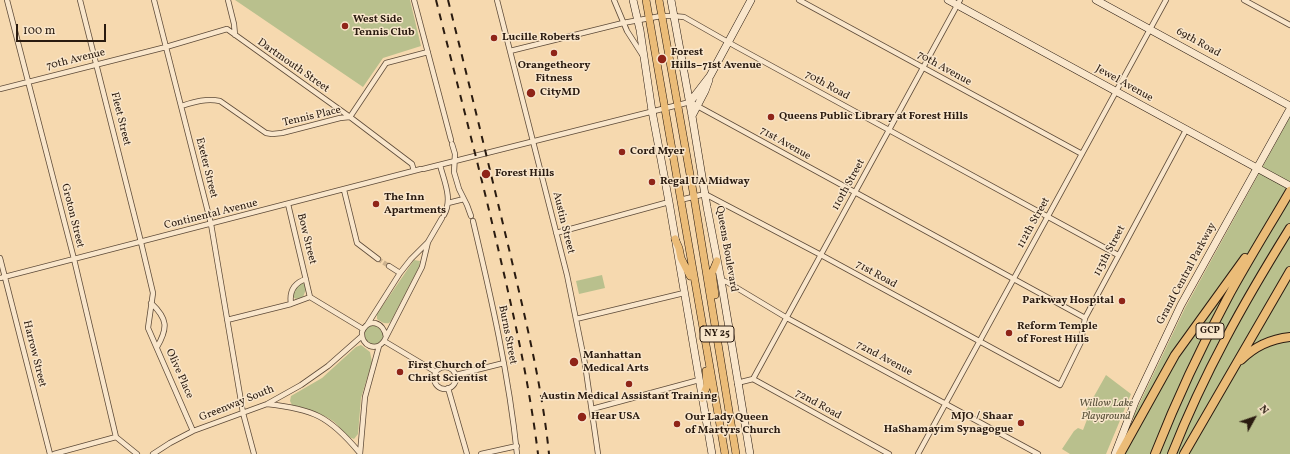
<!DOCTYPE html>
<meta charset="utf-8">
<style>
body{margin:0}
#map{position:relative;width:1290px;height:454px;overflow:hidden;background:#f6d9af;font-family:Vollkorn,serif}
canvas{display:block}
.north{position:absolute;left:1234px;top:398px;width:40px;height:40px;-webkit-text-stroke:3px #f9e6cb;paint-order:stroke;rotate:50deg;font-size:11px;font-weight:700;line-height:16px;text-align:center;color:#2a1b10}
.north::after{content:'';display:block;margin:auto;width:14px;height:18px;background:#2a1b10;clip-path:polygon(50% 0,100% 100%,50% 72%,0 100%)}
.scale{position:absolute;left:16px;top:24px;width:90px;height:18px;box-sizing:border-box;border:2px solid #2a1b10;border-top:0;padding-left:5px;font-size:12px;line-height:14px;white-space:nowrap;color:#2a1b10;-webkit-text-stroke:3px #f9e6cb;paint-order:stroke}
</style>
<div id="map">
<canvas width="1290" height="454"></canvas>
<div class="north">N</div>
<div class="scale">100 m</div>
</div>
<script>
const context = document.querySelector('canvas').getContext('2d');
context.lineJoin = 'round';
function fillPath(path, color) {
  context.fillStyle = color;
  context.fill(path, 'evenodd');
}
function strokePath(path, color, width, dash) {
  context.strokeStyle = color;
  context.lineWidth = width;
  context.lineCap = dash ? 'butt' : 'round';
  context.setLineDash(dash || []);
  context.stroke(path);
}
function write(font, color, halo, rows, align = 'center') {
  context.font = font + ' Vollkorn,serif';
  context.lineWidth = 3;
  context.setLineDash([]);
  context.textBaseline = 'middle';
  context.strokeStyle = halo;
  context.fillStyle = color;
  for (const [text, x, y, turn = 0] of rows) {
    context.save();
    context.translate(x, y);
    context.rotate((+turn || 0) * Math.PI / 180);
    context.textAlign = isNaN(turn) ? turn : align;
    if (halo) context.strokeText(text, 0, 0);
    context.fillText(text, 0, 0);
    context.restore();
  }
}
fillPath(new Path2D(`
 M235,0H410L421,46L383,58L363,87Z
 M1290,117V454H1118L1134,419L1133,417L1185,308Z
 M414,260L420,261L419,267L391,321L389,323C384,324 381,322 377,319V314Z
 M602,275L605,288L579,294L576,281Z
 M300,283H303C308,287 305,292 303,297L296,299L293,297C294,291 295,288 300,283Z
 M364 335a10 10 0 1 1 20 0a10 10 0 1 1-20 0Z
 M361,345L370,352L372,362L361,398L358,434L354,439C345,437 340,426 333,421C320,412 306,410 292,405L290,401L291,396L322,378L356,347Z
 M1106,375L1131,394L1106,454H1070L1062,449L1074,431L1078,428L1083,430L1088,417L1084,414Z`), '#b9c08d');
strokePath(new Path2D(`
 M378,259L389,266`), '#cdb38f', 4.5, [4.5, 2]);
const street = new Path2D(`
 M7,0L74,259L116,437
 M80,0L139,234L153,293L148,328L193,431
 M154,0L211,224L243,413L254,454
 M228,0L234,24L235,35
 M414,0L451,140
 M497,0L567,275L585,364L598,454
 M614,0L627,31L643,56
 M799,0L1082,154
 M1244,0L1290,25
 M510,51L623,23L661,16H673L684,17L735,46L1118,255
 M0,89L166,47L227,29L350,117L412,164L414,171
 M181,106C194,102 206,98 220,101L266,133L272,134L282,133L340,118L350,117L386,63L428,52
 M452,144L455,154L454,172L459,189L467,205L471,216
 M440,165C444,181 453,199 444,215
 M423,169L690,102L1085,318
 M344,190L357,243L378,259
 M680,200L705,194L821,255L1060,385L1081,342L1085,318L1186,130
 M448,203L464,199
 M288,204L310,297
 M473,221C491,297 509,375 517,454
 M556,233L669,202
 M0,258L50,454
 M389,266L400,273
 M0,278L421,169
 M721,280L727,282L787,318L1038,454
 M310,297L363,329
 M151,303C168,319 168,328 157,347
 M291,304C289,291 294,283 306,279
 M576,319L684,293
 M227,320L291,304L310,297
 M367,325L400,273L411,259L428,242
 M386,337C384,322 368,317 362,332C361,346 376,352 384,341L422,267L428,242L442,218
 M384,341L436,372
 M434 378a11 11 0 1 1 22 0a11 11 0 1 1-22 0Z
 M456,375L504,363
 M753,379L960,0
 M737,383L753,379L889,454
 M448,388L467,454
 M267,404C313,409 329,416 359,452
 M592,409L699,380
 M116,437L137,454
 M54,454L116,437
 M153,454L170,443L193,431L267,404L301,385L328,366L362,336
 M360,454L365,397L379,346
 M481,454L517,446
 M918,454L1166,0`);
const secondary = new Path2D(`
 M633,0L640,30L652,111L669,202L712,454
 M671,0L692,116L707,207L721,280L750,454
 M948,0L1290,186
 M1096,0L1290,106
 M690,102L710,76L751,0
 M692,116L705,91L709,80
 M1115,454L1135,402L1181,305L1290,109`);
const primary = new Path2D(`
 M646,0L725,454
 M659,0L694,197L736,454
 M675,239L679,248L681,258L690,276
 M715,295L712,273L717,261
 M702,398L707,386L706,371`);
const highway = new Path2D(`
 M1241,360C1255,346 1271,339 1290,337
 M1120,454L1175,355L1245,258
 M1155,454C1176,401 1200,349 1227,299C1247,262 1269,227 1290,191
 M1172,454C1204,373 1244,302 1290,228
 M1184,454L1290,271`);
strokePath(street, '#5d4a38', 6);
strokePath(secondary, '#2a1b10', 8);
strokePath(primary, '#2a1b10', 8);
strokePath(highway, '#2a1b10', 10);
strokePath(street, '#f9e6cb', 4.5);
strokePath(secondary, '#f9e6cb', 7);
strokePath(primary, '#ebbc78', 7);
strokePath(highway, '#ebbc78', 8);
strokePath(new Path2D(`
 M436,0C458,87 481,174 501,261C516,325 530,389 538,454
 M448,0C469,83 489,166 509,249C525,317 542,385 549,454`), '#2a1b10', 2, [7, 7]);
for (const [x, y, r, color] of [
 [345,26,4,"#8f2418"],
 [494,38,4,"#8f2418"],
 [554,53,4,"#8f2418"],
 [662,59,5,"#8f2418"],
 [531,93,5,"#8f2418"],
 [771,117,4,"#8f2418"],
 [622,152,4,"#8f2418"],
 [486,174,5,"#8f2418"],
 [652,182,4,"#8f2418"],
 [376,204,4,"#8f2418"],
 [1122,301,4,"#8f2418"],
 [1009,333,4,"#8f2418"],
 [574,362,5,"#8f2418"],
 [400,372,4,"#8f2418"],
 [629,384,4,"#8f2418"],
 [582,417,5,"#8f2418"],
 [1021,423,4,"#8f2418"],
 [677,424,4,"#8f2418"]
]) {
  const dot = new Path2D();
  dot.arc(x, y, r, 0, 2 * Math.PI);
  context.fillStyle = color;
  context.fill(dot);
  strokePath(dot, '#f9e6cb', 1.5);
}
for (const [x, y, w] of [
 [1210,331,28],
 [717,334,34]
]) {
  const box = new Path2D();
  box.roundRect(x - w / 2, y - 8, w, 16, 3);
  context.fillStyle = '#f9e6cb';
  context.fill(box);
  strokePath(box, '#2a1b10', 1);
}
write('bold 10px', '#2a1b10', null, [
 ["GCP",1210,331],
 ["NY 25",717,334]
]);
write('bold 11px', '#2a1b10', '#f9e6cb', [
 ["West Side",353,20],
 ["Tennis Club",353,33],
 ["Lucille Roberts",502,38],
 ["Forest",671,53],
 ["Hills–71st Avenue",671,66],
 ["Orangetheory",554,66,"center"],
 ["Fitness",554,79,"center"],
 ["CityMD",540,93],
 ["Queens Public Library at Forest Hills",779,117],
 ["Cord Myer",630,152],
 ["Forest Hills",495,174],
 ["Regal UA Midway",660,182],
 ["The Inn",384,198],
 ["Apartments",384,211],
 ["Parkway Hospital",1114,301,"right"],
 ["Reform Temple",1017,327],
 ["of Forest Hills",1017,340],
 ["Manhattan",583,356],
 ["Medical Arts",583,369],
 ["First Church of",408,366],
 ["Christ Scientist",408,379],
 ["Austin Medical Assistant Training",629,397,"center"],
 ["Hear USA",591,417],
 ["MJO / Shaar",1013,417,"right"],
 ["HaShamayim Synagogue",1013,430,"right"],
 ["Our Lady Queen",685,418],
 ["of Martyrs Church",685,431]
], 'left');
write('11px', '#2a1b10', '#f9e6cb', [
 ["69th Road",1198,43,29],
 ["70th Avenue",76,60,-14],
 ["Dartmouth Street",293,66,35],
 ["70th Avenue",944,69,29],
 ["Jewel Avenue",1124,84,29],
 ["70th Road",827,86,29],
 ["Tennis Place",312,117,-13],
 ["Fleet Street",120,119,76],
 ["71st Avenue",785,144,29],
 ["Exeter Street",206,168,76],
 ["110th Street",849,185,-61],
 ["Continental Avenue",211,215,-14],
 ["Groton Street",72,216,76],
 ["Austin Street",563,223,76],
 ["112th Street",1034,223,-61],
 ["Bow Street",306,239,76],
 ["Queens Boulevard",726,249,80],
 ["113th Street",1110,251,-62],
 ["Grand Central Parkway",1187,274,-62],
 ["71st Road",876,275,29],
 ["Burns Street",507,335,79],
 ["Harrow Street",34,354,76],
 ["72nd Avenue",884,359,28],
 ["Olive Place",179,374,66],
 ["Greenway South",237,404,-22],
 ["72nd Road",818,405,29]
]);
write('italic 11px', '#554d36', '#f9e6cb', [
 ["Willow Lake",1106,404],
 ["Playground",1106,417]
]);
</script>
